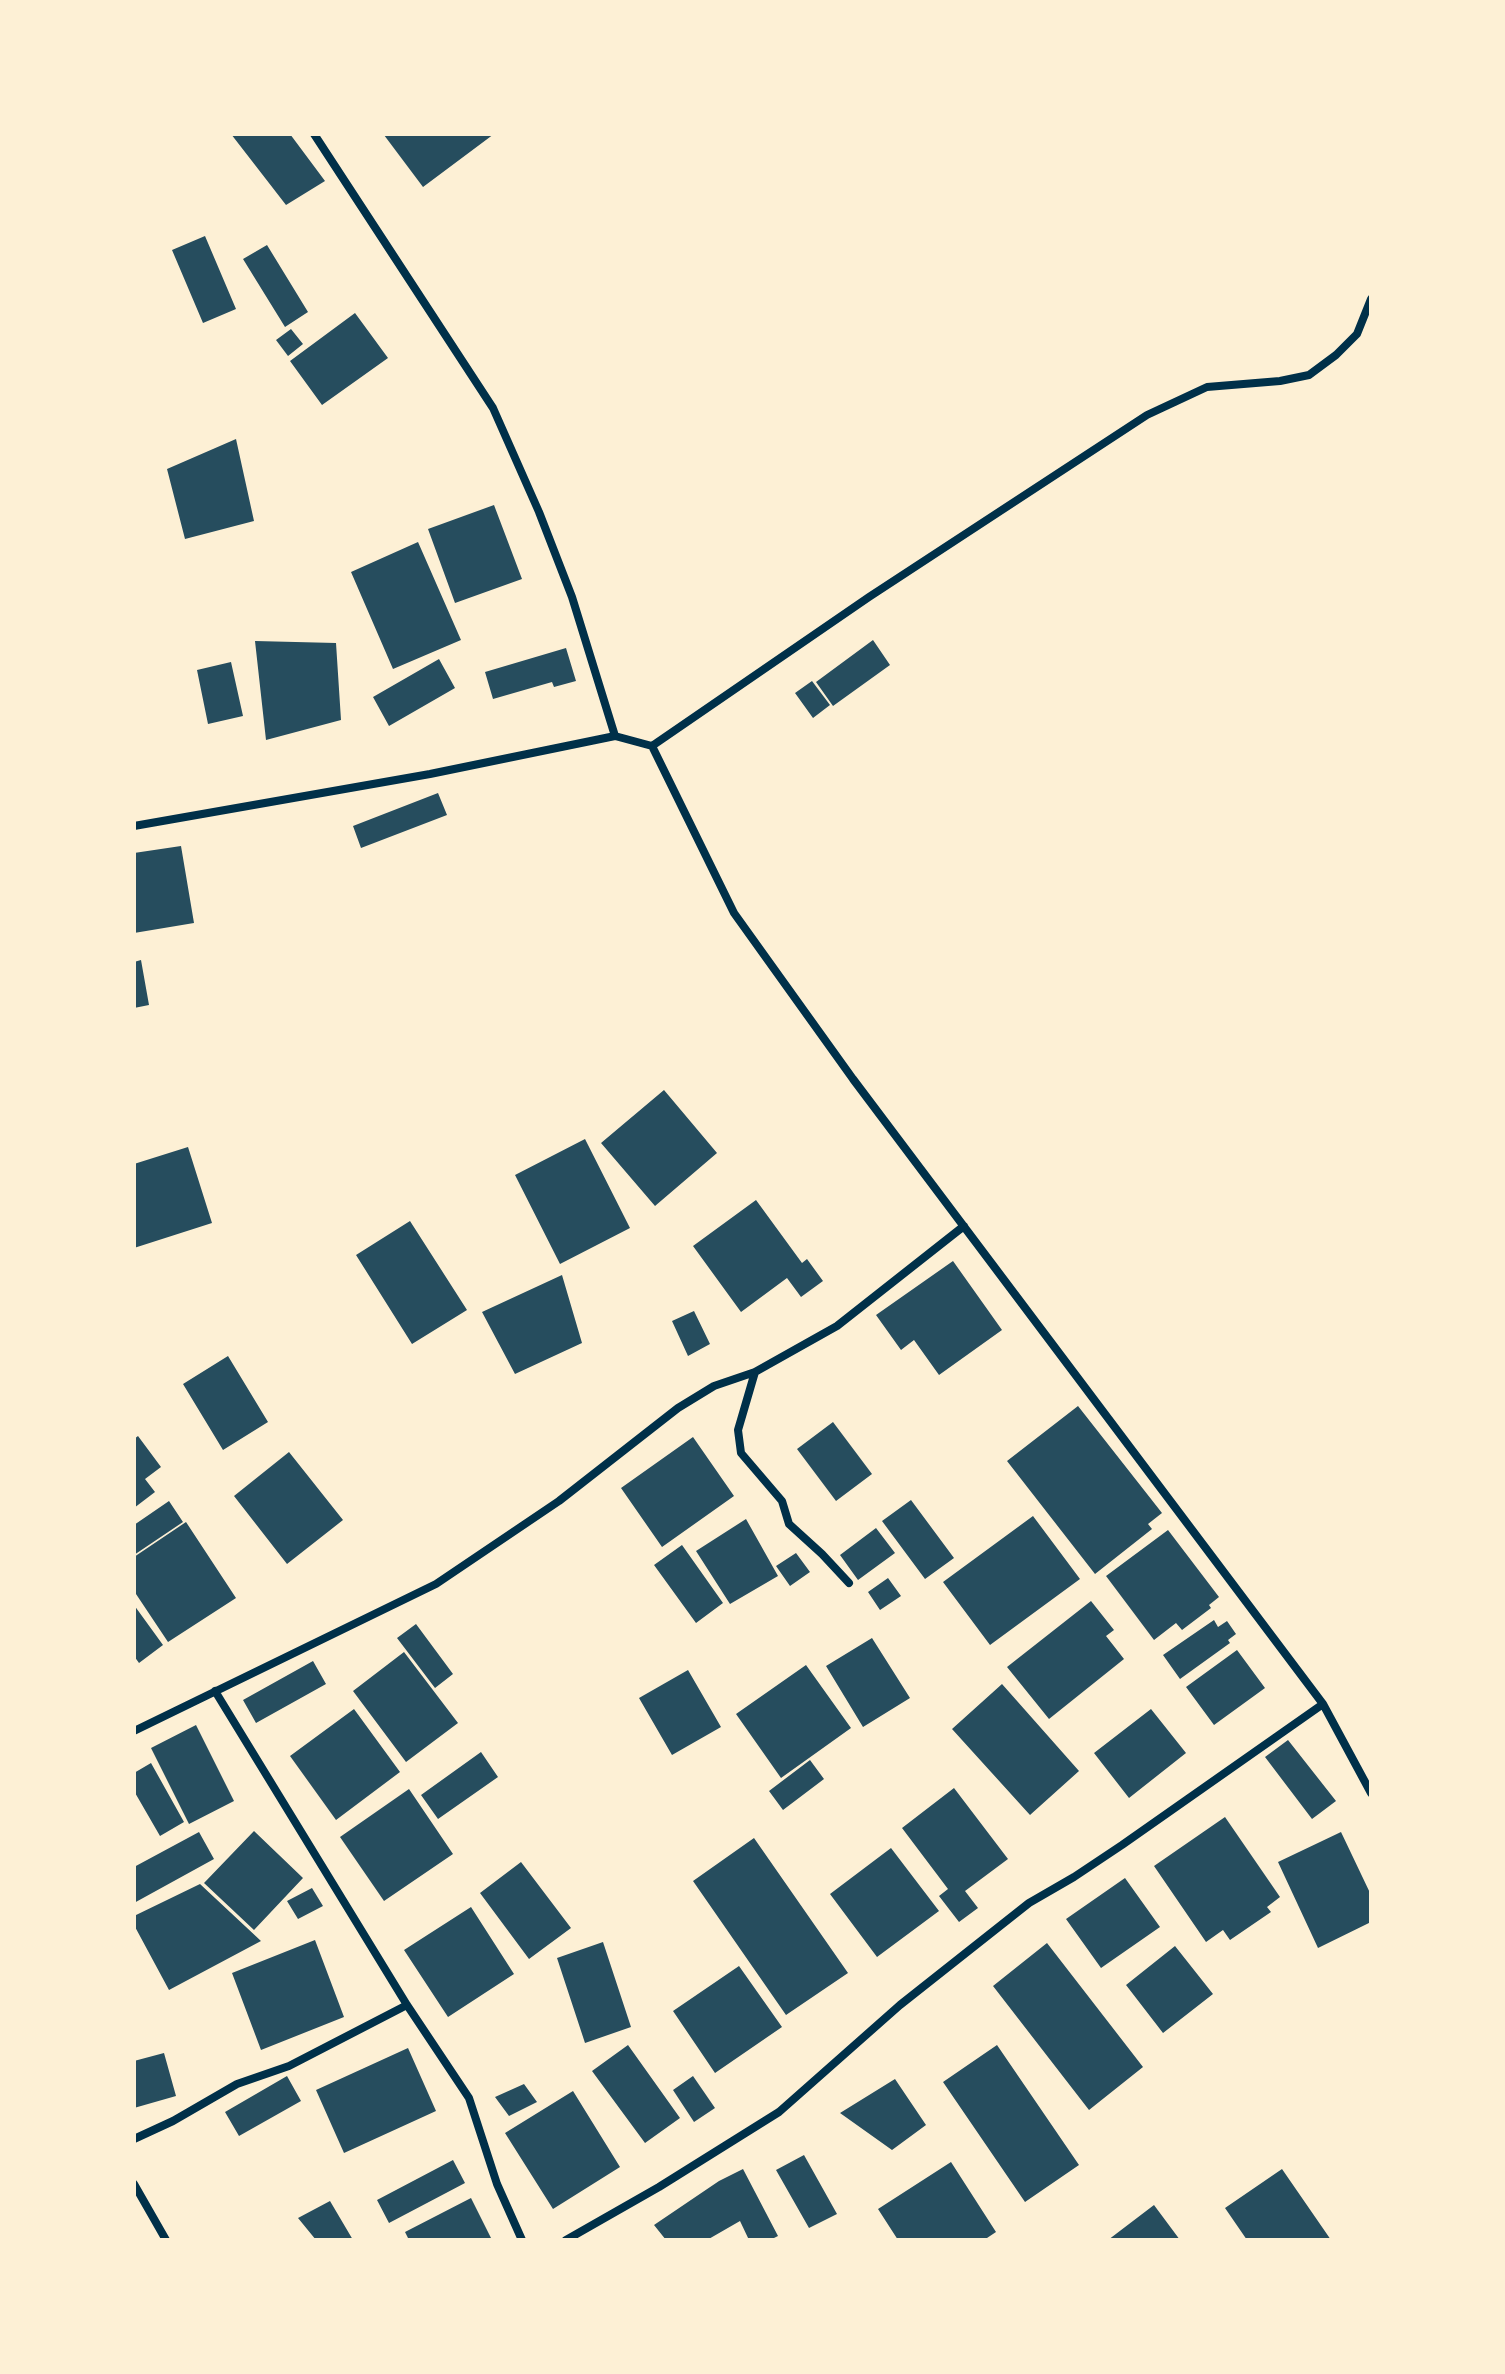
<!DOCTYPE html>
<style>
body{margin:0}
#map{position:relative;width:1505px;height:2374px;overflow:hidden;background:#fdf0d5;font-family:"Fira Sans Condensed",sans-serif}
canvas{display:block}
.frame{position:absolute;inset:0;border:136px solid #fdf0d5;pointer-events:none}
</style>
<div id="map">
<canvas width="1505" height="2374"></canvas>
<div class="frame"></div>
</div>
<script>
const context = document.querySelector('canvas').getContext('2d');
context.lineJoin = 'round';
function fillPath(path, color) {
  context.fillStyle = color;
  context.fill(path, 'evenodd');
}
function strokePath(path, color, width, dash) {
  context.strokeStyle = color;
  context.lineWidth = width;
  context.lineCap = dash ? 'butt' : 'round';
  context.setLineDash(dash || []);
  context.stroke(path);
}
fillPath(new Path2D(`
 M231,134H290L325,181L286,205Z
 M386,134H494L423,187L384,135Z
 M205,236L236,309L203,323L172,250Z
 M267,245L308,312L285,327L243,259Z
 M355,313L388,358L322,405L290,361Z
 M291,329L303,344L288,356L276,340Z
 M236,439L254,521L185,539L167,469Z
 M494,505L522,579L455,603L428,529Z
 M418,542L461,640L393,669L351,572Z
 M873,640L890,665L833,706L816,682Z
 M255,641L336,643L341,720L266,740Z
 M566,648L576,681L554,687L552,682L493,699L485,672Z
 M439,659L455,688L389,726L373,697Z
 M231,662L243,716L208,724L197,670Z
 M812,681L830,705L813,718L795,693Z
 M438,793L447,815L361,848L353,826Z
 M181,846L194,923L134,933V853Z
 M141,960L149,1005L134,1008V962Z
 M664,1090L717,1153L655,1206L601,1143Z
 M585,1139L630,1228L560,1264L515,1175Z
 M188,1147L212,1223L134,1248V1227L136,1226L134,1219V1164Z
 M756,1200L802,1263L807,1259L823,1281L801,1297L787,1278L741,1312L693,1246Z
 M410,1221L467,1310L412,1344L356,1255Z
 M953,1261L1002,1330L939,1375L914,1340L901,1350L876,1315Z
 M562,1275L582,1343L515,1374L482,1312Z
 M694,1311L710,1344L688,1356L672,1321Z
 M228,1356L268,1422L223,1450L183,1384Z
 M1078,1406L1162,1513L1148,1524L1152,1529L1095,1574L1007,1461Z
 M833,1422L872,1474L836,1501L797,1449Z
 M138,1436L161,1467L145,1479L155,1492L134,1508V1439Z
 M693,1437L734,1496L662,1547L621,1488Z
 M289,1452L343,1520L287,1564L234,1496Z
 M911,1500L954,1558L925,1579L882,1521Z
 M169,1501L183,1522L134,1555V1525Z
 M1033,1516L1080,1579L990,1645L943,1582Z
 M746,1519L778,1576L730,1604L696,1551Z
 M186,1522L236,1598L168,1642L134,1591V1557Z
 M876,1528L895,1553L858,1580L840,1555Z
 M1168,1530L1219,1597L1209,1605L1211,1608L1182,1630L1176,1623L1154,1640L1106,1576Z
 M682,1545L723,1603L696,1623L654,1565Z
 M796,1553L810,1572L790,1586L776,1566Z
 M888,1578L901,1596L880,1610L868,1592Z
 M1091,1601L1114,1630L1106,1636L1124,1659L1049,1719L1007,1667Z
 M134,1605L163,1645L139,1663L134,1656Z
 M1214,1620L1218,1627L1227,1621L1236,1634L1228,1640L1230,1643L1180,1679L1163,1655Z
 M416,1624L453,1674L435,1688L397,1638Z
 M872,1638L910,1698L863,1727L826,1666Z
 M1237,1650L1265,1688L1214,1725L1186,1687Z
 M404,1652L458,1723L406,1762L353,1691Z
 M313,1661L326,1684L256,1723L243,1700Z
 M806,1665L851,1728L781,1778L736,1714Z
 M688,1670L721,1727L672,1755L639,1698Z
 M1002,1684L1079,1771L1030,1815L952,1729Z
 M354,1709L400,1772L336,1820L290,1756Z
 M1151,1709L1186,1753L1129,1798L1094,1753Z
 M196,1725L234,1801L189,1824L151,1748Z
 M1288,1740L1336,1801L1312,1819L1265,1757Z
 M481,1752L498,1777L438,1819L421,1795Z
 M810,1760L824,1779L783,1810L769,1791Z
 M151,1763L184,1822L160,1836L134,1791V1773Z
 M954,1788L1008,1859L965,1891L978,1908L959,1922L939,1896L948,1889L902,1828Z
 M409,1789L453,1854L384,1901L340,1837Z
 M1225,1817L1280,1897L1267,1907L1271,1912L1230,1940L1223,1930L1206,1942L1154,1866Z
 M254,1831L303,1878L254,1930L204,1883Z
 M199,1832L214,1859L134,1903V1867Z
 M1341,1832L1371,1895V1922L1318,1948L1278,1862Z
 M754,1838L848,1973L786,2015L693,1881Z
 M891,1848L939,1911L877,1957L830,1894Z
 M521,1862L571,1928L529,1959L480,1893Z
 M1125,1878L1160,1927L1101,1968L1066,1919Z
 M200,1884L261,1941L169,1990L134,1925V1916Z
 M312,1888L323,1906L298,1919L287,1901Z
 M471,1907L514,1974L448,2017L404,1950Z
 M315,1940L344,2017L261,2050L232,1973Z
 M603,1942L631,2027L585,2043L557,1958Z
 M1047,1943L1143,2067L1089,2110L993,1986Z
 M1175,1946L1213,1994L1163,2033L1126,1985Z
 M739,1966L782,2027L715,2073L673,2011Z
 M628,2045L680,2118L645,2143L592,2071Z
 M997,2045L1079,2165L1025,2202L943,2082Z
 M408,2048L436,2111L344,2153L316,2090Z
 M164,2053L176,2096L134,2108V2061Z
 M287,2076L301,2101L239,2136L225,2112Z
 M693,2076L715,2108L694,2122L673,2090Z
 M895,2079L926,2125L892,2150L840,2113Z
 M524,2084L537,2102L509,2116L495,2097Z
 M573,2091L620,2167L553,2209L505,2133Z
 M804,2155L837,2214L809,2228L776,2170Z
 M453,2160L465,2183L389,2223L377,2200Z
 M951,2162L996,2232L984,2240H898L878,2209Z
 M743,2169L778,2236L770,2240H749L740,2221L707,2240H666L654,2225L719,2181Z
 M1282,2169L1331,2240H1247L1225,2208Z
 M471,2198L492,2240H409L405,2232Z
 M330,2201L353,2240H316L298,2218Z
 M1154,2205L1180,2240H1108Z`), '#264d5e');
strokePath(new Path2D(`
 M314,134L493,408L539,512L572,597L615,736L652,746L734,913L853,1079L1323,1704L1371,1793
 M652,746L869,597L1147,415L1207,387L1280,381L1309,375L1336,355L1357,334L1371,299
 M134,826L430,774L615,736
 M755,1372L738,1430L741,1453L782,1501L789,1524L822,1554L849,1583
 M215,1691L407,2005L469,2098L497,2184L522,2240
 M134,1731L436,1584L559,1501L678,1408L714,1386L755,1372L837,1326L964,1226
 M134,2139L173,2121L237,2084L289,2066L407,2005
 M134,2184L166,2240
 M566,2240L659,2187L779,2112L900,2005L1029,1903L1074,1877L1122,1845L1323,1704`), '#003049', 8);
</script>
